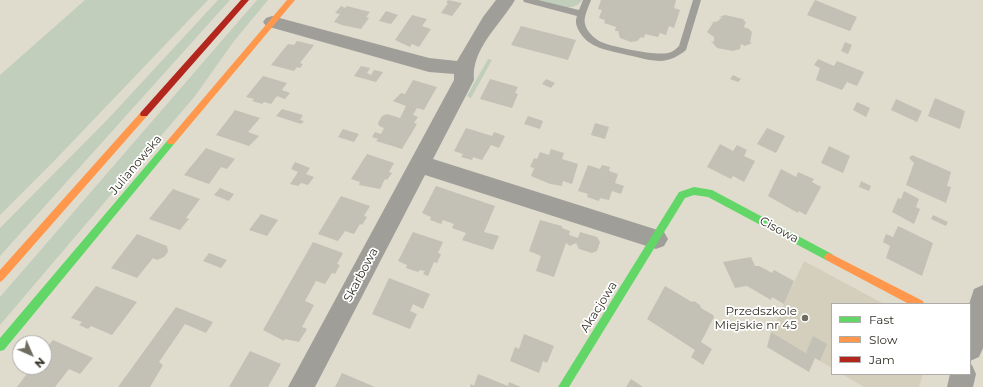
<!DOCTYPE html>
<style>
body{margin:0}
#map{position:relative;width:983px;height:387px;overflow:hidden;background:#dfdccd;font-family:Montserrat,sans-serif}
canvas{display:block}
.legend{position:absolute;left:831px;top:303px;width:140px;height:72px;box-sizing:border-box;background:#fff;border:1px solid #adaca8;margin:0;padding:5px 7px;list-style:none;font-size:12px;color:#322f25}
.legend li{display:flex;align-items:center;gap:8px;height:20px}
.legend b{width:20px;border:1px solid #adaca8}
.north{position:absolute;left:12px;top:335px;width:40px;height:40px;box-sizing:border-box;background:#fff;border:1px solid #adaca8;border-radius:50%;rotate:135deg;font-size:11px;font-weight:700;line-height:16px;text-align:center;color:#322f25}
.north::after{content:'';display:block;margin:auto;width:14px;height:18px;background:#6f6c60;clip-path:polygon(50% 0,100% 100%,50% 72%,0 100%)}
</style>
<div id="map">
<canvas width="983" height="387"></canvas>
<ul class="legend">
<li><b style="height:5px;background:#63d668"></b>Fast</li>
<li><b style="height:5px;background:#ff974d"></b>Slow</li>
<li><b style="height:5px;background:#b3261e"></b>Jam</li>
</ul>
<div class="north">N</div>
</div>
<script>
const context = document.querySelector('canvas').getContext('2d');
context.lineJoin = 'round';
function fillPath(path, color) {
  context.fillStyle = color;
  context.fill(path, 'evenodd');
}
function strokePath(path, color, width, dash) {
  context.strokeStyle = color;
  context.lineWidth = width;
  context.lineCap = dash ? 'butt' : 'round';
  context.setLineDash(dash || []);
  context.stroke(path);
}
function write(font, color, halo, rows, align = 'center') {
  context.font = font + ' Montserrat,sans-serif';
  context.lineWidth = 3.5;
  context.setLineDash([]);
  context.textBaseline = 'middle';
  context.strokeStyle = halo;
  context.fillStyle = color;
  for (const [text, x, y, turn = 0] of rows) {
    context.save();
    context.translate(x, y);
    context.rotate((+turn || 0) * Math.PI / 180);
    context.textAlign = isNaN(turn) ? turn : align;
    if (halo) context.strokeText(text, 0, 0);
    context.fillText(text, 0, 0);
    context.restore();
  }
}
fillPath(new Path2D(`
 M804,261L884,304H832V368L771,332Z
 M842,374H923L919,387H864Z`), '#d4cebc');
fillPath(new Path2D(`
 M85,0H208L55,160L0,215V75Z
 M218,0H230L0,256V228L108,119Z
 M257,0H268L234,41L195,96L0,325V297Z
 M535,0H582C573,15 548,3 535,0Z
 M488,59L492,60L471,98L467,96Z`), '#c1cebb');
fillPath(new Path2D(`
 M448,0L462,3L452,16L441,13L448,3H446Z
 M601,0H676L674,8L680,10L674,28L669,26L666,35L660,33L658,37L645,34L644,38L641,37L637,41L631,42L620,38L618,31H615L616,27L604,23L605,20L599,18L602,10L598,9Z
 M815,0L857,17L850,31L807,15Z
 M341,6L345,8L347,6L370,12L366,17L369,18L361,29L342,25L334,22L340,14L335,13Z
 M386,11L398,15L391,24L379,21Z
 M412,15L427,19L422,26L431,29L419,47L412,44L410,47L395,40Z
 M725,15L743,19L747,24L745,23L744,27L748,29L747,27L752,32L750,42L752,43L745,46L741,44L740,49L733,51L717,48L711,41L714,42V37L707,32L713,23H710L718,21L722,17H719Z
 M521,26L576,40L568,60L511,45Z
 M297,41L314,45L300,63L303,64L300,68L297,67L294,71L271,65L288,44L294,45Z
 M845,42L852,45L848,54L841,51Z
 M818,59L834,66L837,61L864,72L857,86L847,82L842,90L816,80L820,68L814,65Z
 M361,66L370,68L367,73L371,75L374,70L383,72L376,82L354,76Z
 M733,75L741,79L738,82L730,79Z
 M263,76L287,83L282,90L290,93L285,99L277,96L271,104L264,102L262,104L252,101L254,99L246,97Z
 M490,79L518,87L515,93L518,94L512,108L480,99Z
 M546,79L555,83L551,88L542,84Z
 M413,80L437,87L424,110L417,108L413,115L418,117L414,123L417,124L402,149L376,141L378,139L372,137L375,132L381,134L384,128L379,126L378,123L382,116L387,114L400,118L406,106L393,101L401,93L405,94Z
 M935,98L965,111L960,129L928,116Z
 M896,99L922,111L917,122L891,110Z
 M857,102L870,108L866,117L853,110Z
 M282,109L303,115L300,120L304,121L301,124L276,116Z
 M235,110L260,118L248,132L259,136L249,146L216,135Z
 M528,116L543,121L540,129L524,124Z
 M595,123L609,127L605,139L591,135Z
 M466,128L492,136L494,132L505,136L499,148L491,145L482,160L473,157L472,160L461,157L463,154L454,151Z
 M767,128L785,136L776,153L757,144Z
 M343,129L359,134L354,142L338,137Z
 M720,144L733,151L737,145L747,150L744,156L755,161L744,182L733,176L731,179L707,167Z
 M829,146L850,156L843,173L821,163Z
 M206,148L235,159L227,169L221,167L209,184L184,175Z
 M551,149L564,153L562,159L578,164L572,184L563,181L562,186L550,184L531,176L534,168L530,167L534,158L537,159L540,152L549,155Z
 M367,154L394,163L389,172L392,173L387,180L385,179L380,189L359,185L360,182L351,179Z
 M912,155L951,172L947,186L951,187L946,203L906,185L914,163L909,158Z
 M295,162L310,168L306,174L314,177L308,185L301,183L298,186L290,184L298,172L291,169Z
 M588,165L600,169L602,165L610,167L609,171L618,174L615,183L624,186L621,194L612,191L609,200L600,198L599,201L587,197L588,194L578,191Z
 M781,169L796,177L798,172L814,179L812,182L821,187L806,215L799,211L798,213L768,196Z
 M861,181L871,186L869,191L859,187Z
 M436,186L495,206L484,232L499,236L493,250L462,240L466,233L452,228L454,224L443,220L441,224L430,220L431,217L422,213Z
 M220,188L234,194L229,201L214,195Z
 M173,189L200,199L186,218L189,219L180,230L149,219Z
 M904,191L919,199L916,207L920,209L914,224L892,212L898,198L901,199Z
 M341,196L370,206L364,216L367,217L362,225L360,224L354,234L345,231L338,241L318,234Z
 M261,214L278,220L267,236L249,230Z
 M933,215L948,222L946,226L931,219Z
 M540,220L562,226V228L570,231L569,235L578,238L580,232L597,237L600,242L597,251L592,253L579,249L576,243L570,246L566,243L554,277L536,271L541,256L529,251Z
 M898,226L933,243L922,276L886,258L890,246L883,242L886,234L893,237Z
 M413,232L443,242L438,253L441,254L437,263L434,262L428,276L423,274L425,271L420,270L418,272L406,268L407,265L398,261Z
 M137,234L167,246L168,252L164,257L157,260L153,258L137,278L111,268Z
 M313,242L343,253L337,264L340,265L335,274L332,273L325,284L316,281L305,301L314,305L302,327L307,329L299,342L285,339L284,341L263,330Z
 M209,253L227,260L221,268L203,261Z
 M751,257L755,266H759L772,273L774,270L794,281L784,304L772,297L771,300L747,286L735,288L723,262Z
 M389,278L430,294L423,309L413,304L410,311L417,314L410,329L372,314Z
 M96,286L137,302L112,335L91,326L88,329L79,325L82,322L71,318Z
 M665,286L692,302L694,301L700,305L701,308L713,315L714,317L701,342L712,349L703,365L691,357L695,350L647,319Z
 M176,307L213,322L206,333L185,324L159,362L163,365L150,387H118Z
 M771,332L806,353L813,336L827,344L820,361L815,358L809,372L767,347Z
 M524,334L554,346L547,363L543,361L539,373L510,361L515,347L519,349Z
 M53,340L93,358L80,374L69,369L55,387H17L32,367H44V350Z
 M250,351L281,364L268,387H229Z
 M342,373L375,387H335Z
 M478,374L508,386L509,382L521,387H470L471,384L474,386Z
 M631,379L643,387H626Z`), '#c3c0b5');
fillPath(new Path2D(`
 M523,0H538L579,10L583,0H591C589,6 583,17 585,24C587,32 594,38 601,42C613,47 656,56 668,53C673,52 676,49 679,46L693,0H701L686,50C679,56 671,60 661,61C649,61 638,57 627,55C609,50 589,49 579,31C576,25 575,22 577,16L524,2Z`), '#9f9e99');
fillPath(new Path2D(`
 M496,0H515C500,25 471,49 474,80L433,159L664,232L668,239L664,246L656,249L425,175L315,387H288L454,80V74L429,72L266,26L263,22L266,18L272,16L429,58L457,61L483,17Z
 M983,285V348L979,357L970,361L969,304L974,289Z
 M970,364L972,365L976,374L973,387H947L950,374H970Z`), '#9f9e99');
fillPath(new Path2D(`
 M171,139L175,142L174,144L4,350L0,351V338L168,140Z
 M694,187L712,190L832,254L834,257L832,260L829,261L826,260L708,197L694,195L685,198L569,387H558L679,192Z`), '#63d668');
fillPath(new Path2D(`
 M287,0H295L174,144H168L167,142L168,140Z
 M144,111L147,112L148,114L147,116L3,280L0,282V270L141,112Z
 M829,253L923,301L924,304H909L826,260L824,257L826,254Z`), '#ff974d');
fillPath(new Path2D(`
 M241,0H249L147,116H141L140,114L141,112Z`), '#b3261e');
for (const [x, y, r, color] of [
 [805,318,4,"#6f6c60"]
]) {
  const dot = new Path2D();
  dot.arc(x, y, r, 0, 2 * Math.PI);
  context.fillStyle = color;
  context.fill(dot);
  strokePath(dot, '#fff', 1.5);
}
write('12px', '#322f25', '#fff', [
 ["Julianowska",136,165,-50],
 ["Cisowa",779,230,28],
 ["Skarbowa",361,275,-62],
 ["Akacjowa",599,307,-58]
]);
write('12px', '#322f25', '#fff', [
 ["Przedszkole",797,311],
 ["Miejskie nr 45",797,325]
], 'right');
</script>
